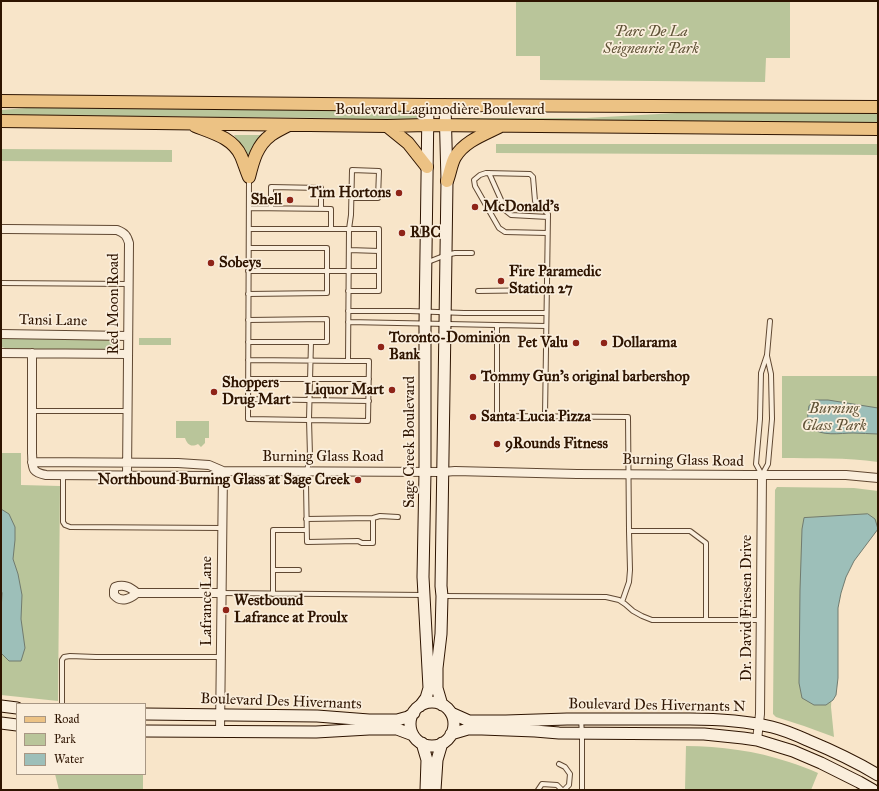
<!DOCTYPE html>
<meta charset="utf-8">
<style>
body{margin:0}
#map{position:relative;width:879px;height:791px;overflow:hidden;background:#f8e5c9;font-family:"IM FELL Great Primer",serif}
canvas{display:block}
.frame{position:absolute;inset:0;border:2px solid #2e1400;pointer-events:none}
.legend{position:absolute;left:16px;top:703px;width:130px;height:72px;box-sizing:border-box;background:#faeedc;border:1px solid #a89784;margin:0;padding:5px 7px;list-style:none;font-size:12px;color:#2e1400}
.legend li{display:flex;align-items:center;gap:8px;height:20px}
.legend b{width:20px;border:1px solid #a89784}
</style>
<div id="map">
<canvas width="879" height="791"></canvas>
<div class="frame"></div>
<ul class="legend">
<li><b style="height:5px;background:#ecc284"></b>Road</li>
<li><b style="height:11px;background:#b9c59a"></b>Park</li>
<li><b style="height:11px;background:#9dbfb9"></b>Water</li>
</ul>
</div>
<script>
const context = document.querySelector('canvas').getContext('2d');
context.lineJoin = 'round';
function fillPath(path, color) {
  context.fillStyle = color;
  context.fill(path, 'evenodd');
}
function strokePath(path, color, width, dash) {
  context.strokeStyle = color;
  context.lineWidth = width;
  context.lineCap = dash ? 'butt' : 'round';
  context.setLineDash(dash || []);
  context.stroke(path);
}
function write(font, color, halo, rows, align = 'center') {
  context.font = font + ' "IM FELL Great Primer",serif';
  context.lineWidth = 3.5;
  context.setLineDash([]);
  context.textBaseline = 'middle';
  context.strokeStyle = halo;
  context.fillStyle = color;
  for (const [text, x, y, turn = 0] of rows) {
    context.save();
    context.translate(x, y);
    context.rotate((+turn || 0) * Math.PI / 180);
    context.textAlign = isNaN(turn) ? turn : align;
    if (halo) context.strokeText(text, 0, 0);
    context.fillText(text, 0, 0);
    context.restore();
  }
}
fillPath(new Path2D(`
 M516,1H790V58H766L765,82L540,80V56H516Z
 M39,107L418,110C422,113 424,117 419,120H349L332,118L1,115V110Z
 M695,112L709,113H878V123L455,120L457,118H586Z
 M234,135H264L249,162L244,151Z
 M496,144H878V155L496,153Z
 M1,149L172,150V162L1,161Z
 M1,338L119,339L120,350L9,349L1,347Z
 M139,338H171V345H139Z
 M782,376H878V462C846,457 814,459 782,458Z
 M176,421H209V438H205V443L201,447L198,444C191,448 187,444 185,438H176Z
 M1,453H21V485L60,486L58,701L1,695Z
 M777,487L854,488L878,491V526L851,562L837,603L831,707L834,737L804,726L776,717L773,714L775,490Z
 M686,746C720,746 756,751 789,762C799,765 809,769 818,773L811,790H685Z
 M55,774H143V790H59Z`), '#b9c59a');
const water = new Path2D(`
 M816,400H828L878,408V434C870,434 861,433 853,433C841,433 820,437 811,427C806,421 808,412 809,406Z
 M1,509L9,514L15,527V540L13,559L18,574L22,595L21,619L25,648L21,661H9L1,653V611L2,593L1,590Z
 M868,514L875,519L878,529L854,561L846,577L841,593L838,608V678L836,695L833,700L826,705H814L802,698L799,683L800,590L802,529L804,518Z`);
fillPath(water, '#9dbfb9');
strokePath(water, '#717b6f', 1);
const lane = new Path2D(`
 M489,173L506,211L511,215L548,217
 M249,178L248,419L368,421L369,361H348L349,229L351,215L352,170L379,171L378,198H352
 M249,208L331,209V229
 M271,208V187L321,188V208
 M249,229H379V291H348
 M349,250L379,251
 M428,262L446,255L455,253H472
 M248,271H379
 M1,283L129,284
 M478,291L547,290
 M248,294L327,293V248H249
 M348,311H410L464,313H546
 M248,320L327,319V342H248
 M348,322L546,326
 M497,325V416L628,417L629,531H690L706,543V620
 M248,360L348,361
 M248,379H369
 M248,399L369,401
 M32,411H127
 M545,416L548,214L535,201L533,177L530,174L486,173L480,175L474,180L475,186L499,228L505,232L547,233
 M63,475V522L65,525L70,527L222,528
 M762,475L756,464L760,419L761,373L767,355L770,321
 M762,475L768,464L772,419L771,374L767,356
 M373,518L380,516L398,517
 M306,519L373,518V543H362L358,541L307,542L306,484L307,471L310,456L309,419L311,342
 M273,570H299
 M221,593L424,595
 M273,594V530H306
 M443,596L606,597L619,600L625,604L633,611L642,616L652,620H760
 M622,602L629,582L630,570L629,531
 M62,704V660L64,657L70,656L96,657H221
 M581,719L582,734V790
 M559,764L565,767L570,774L569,785L564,790
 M538,790L542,784L557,785L562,790`);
const street = new Path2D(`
 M1,229H7L117,230C125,233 127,236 129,243L127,476
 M1,334L128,336
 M1,353L128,354
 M32,353V453C33,467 30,472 46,475L208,476H212L223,471L209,465L178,463L32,462
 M137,593C130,587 124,584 115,587L114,590V595C121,603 130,599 137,593H221
 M220,731L223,471L443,472L455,471L577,474L748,475H846L878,478
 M757,740L760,714L762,475`);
const secondary = new Path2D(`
 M410 724a22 22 0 1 1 44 0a22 22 0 1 1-44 0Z
 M442,705L437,688V668L441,634L442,596L441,586L445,324L447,181L445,105
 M1,706L17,708
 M420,706L426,698L429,688L423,577L425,472V324L428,105
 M451,713L469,721H506L567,719H690C718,719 746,721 772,727C784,730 796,735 807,740C831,750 855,761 878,775
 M145,714L317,716L369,720H397L408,717L414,713
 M1,723L17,725
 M145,731L316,732L369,729H397L413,735
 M451,734L468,729H482L535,731L559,733L704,734L743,738L757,740L793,751L821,763L859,782L873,790
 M422,743L427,760L426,790
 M435,790L437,760L442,743`);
const primary = new Path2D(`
 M1,101L428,105L878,107
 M1,121L387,126L427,125L878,129
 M195,126C213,133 233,138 241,156C244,163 246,170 249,177
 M387,126L408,143L427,167
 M249,177C253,161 257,145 271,135C277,131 283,128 289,125
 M447,181C450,174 451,164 455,157C465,141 483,135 499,127`);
strokePath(lane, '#604832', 6);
strokePath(street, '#604832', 10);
strokePath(secondary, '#2e1400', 13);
strokePath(primary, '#2e1400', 14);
strokePath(lane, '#faeedc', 4);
strokePath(street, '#faeedc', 8);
strokePath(secondary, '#faeedc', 11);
strokePath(primary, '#ecc284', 12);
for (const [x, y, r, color] of [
 [399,193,4,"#8f2418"],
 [290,200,4,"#8f2418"],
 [475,207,4,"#8f2418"],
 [402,233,4,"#8f2418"],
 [211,263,4,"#8f2418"],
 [501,281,4,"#8f2418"],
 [576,343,4,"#8f2418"],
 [604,343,4,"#8f2418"],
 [381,347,4,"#8f2418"],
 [473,377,4,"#8f2418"],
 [392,390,4,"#8f2418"],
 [214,392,4,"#8f2418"],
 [473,417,4,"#8f2418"],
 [497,444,4,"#8f2418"],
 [358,480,4,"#8f2418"],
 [226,610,4,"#8f2418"]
]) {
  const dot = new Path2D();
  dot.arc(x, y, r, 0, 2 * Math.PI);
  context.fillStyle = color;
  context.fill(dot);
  strokePath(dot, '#faeedc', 1.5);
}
write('italic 15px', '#5f5236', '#faeedc', [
 ["Parc De La",651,32],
 ["Seigneurie Park",651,49],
 ["Burning",834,409],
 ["Glass Park",834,426]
]);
write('15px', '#2e1400', '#faeedc', [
 ["Boulevard Lagimodière Boulevard",440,110],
 ["Red Moon Road",114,304,-90],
 ["Tansi Lane",53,321,1],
 ["Sage Creek Boulevard",410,442,-90],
 ["Burning Glass Road",323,457],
 ["Burning Glass Road",683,461,1],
 ["Lafrance Lane",207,601,-90],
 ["Dr. David Friesen Drive",747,608,-90],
 ["Boulevard Des Hivernants",281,702,2],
 ["Boulevard Des Hivernants N",657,706,1]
]);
write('bold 15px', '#2e1400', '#faeedc', [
 ["Tim Hortons",391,193,"right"],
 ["Shell",282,200,"right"],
 ["McDonald's",483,207],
 ["RBC",410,233],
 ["Sobeys",219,263],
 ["Fire Paramedic",509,272],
 ["Station 27",509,289],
 ["Toronto-Dominion",389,338],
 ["Bank",389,355],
 ["Pet Valu",568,343,"right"],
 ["Dollarama",612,343],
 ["Tommy Gun's original barbershop",481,377],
 ["Shoppers",222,383],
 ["Drug Mart",222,400],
 ["Liquor Mart",384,390,"right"],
 ["Santa Lucia Pizza",481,417],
 ["9Rounds Fitness",505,444],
 ["Northbound Burning Glass at Sage Creek",350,480,"right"],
 ["Westbound",234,601],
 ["Lafrance at Proulx",234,618]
], 'left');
</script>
